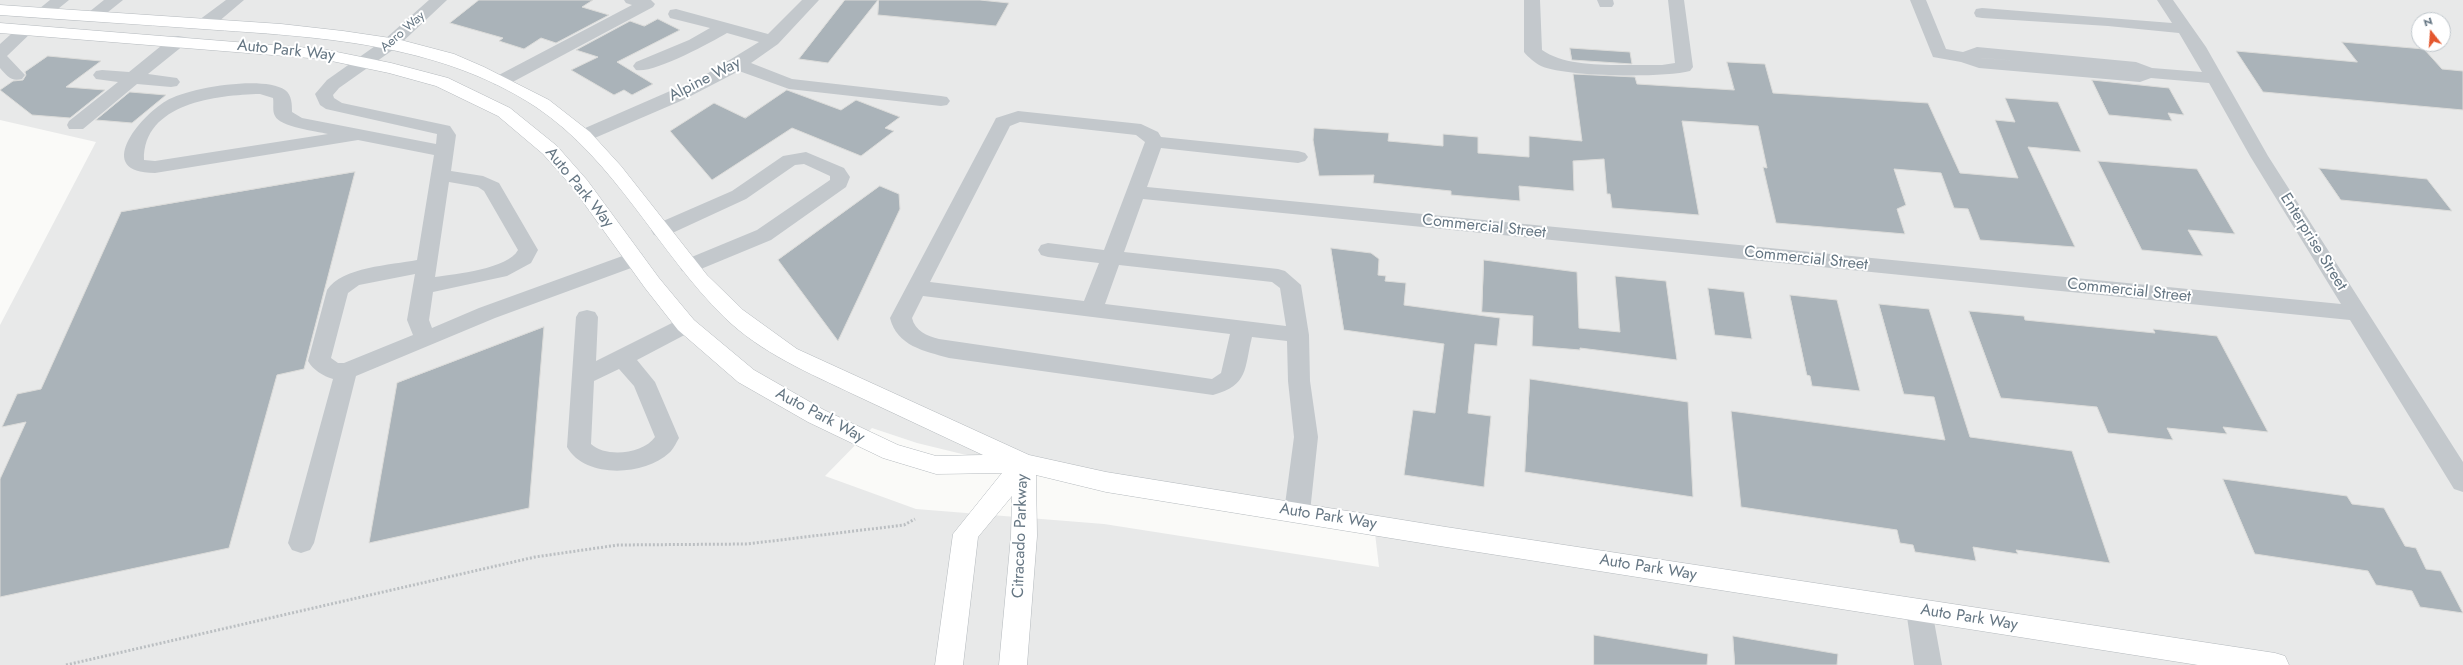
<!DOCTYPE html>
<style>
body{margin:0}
#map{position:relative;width:2463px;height:665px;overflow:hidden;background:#fafaf8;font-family:Jost,sans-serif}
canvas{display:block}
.north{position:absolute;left:2411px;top:12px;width:40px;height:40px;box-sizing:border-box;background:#fff;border:1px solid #c1c8cd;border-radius:50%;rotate:343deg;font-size:11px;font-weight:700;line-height:16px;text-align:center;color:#657683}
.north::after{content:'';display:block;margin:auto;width:14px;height:18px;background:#e4572e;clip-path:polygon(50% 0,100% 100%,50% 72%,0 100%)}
</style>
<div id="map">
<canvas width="2463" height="665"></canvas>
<div class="north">N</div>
</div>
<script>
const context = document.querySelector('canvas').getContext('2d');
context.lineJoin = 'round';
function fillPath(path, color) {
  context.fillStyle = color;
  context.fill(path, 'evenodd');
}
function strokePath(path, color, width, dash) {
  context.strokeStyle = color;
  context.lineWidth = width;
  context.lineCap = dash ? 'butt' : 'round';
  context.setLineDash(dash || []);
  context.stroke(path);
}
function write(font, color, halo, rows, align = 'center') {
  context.font = font + ' Jost,sans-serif';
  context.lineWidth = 4;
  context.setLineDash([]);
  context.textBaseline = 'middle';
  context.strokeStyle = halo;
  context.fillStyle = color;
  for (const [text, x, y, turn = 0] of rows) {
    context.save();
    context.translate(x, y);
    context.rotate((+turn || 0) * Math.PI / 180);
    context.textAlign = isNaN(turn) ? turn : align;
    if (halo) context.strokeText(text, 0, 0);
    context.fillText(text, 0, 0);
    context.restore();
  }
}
fillPath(new Path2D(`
 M0,0H2463V665H0V325L96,142L0,120ZM2419,20H2443V44H2419ZM872,428L917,443L962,454L1374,525L1379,567L1104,524L916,509L825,476Z`), '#e8e9e9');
const building = new Path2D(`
 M479,0H593L582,7L609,15L556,43L541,38L524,49L499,41L503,38L450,23Z
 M845,0H878L828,63L799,59Z
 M879,0H980L1009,3L996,26L878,15Z
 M658,19L680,30L617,62L653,84L632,95L624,90L614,95L571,70L598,57L576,50L630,21L644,26Z
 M2342,42L2424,49L2442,69L2463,71V110L2263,92L2236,51L2357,62Z
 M1570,48L1630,52L1632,64L1572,60Z
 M48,56L101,61L66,87L105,90L70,118L32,115L0,90L13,81L23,80L26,75L25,72Z
 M1727,62L1765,64L1773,93L1928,103L1960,173L2018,178L1995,120L2015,122L2005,98L2058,102L2081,152L2028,147L2075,247L1980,240L1968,209L1954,208L1941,173L1894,169L1906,205L1897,209L1905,234L1776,223L1763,167L1767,168L1758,126L1682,121L1699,215L1612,208L1610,194H1607L1604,159L1573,161L1574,191L1519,186L1520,201L1451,195V191L1373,183L1374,175L1319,176L1313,140L1314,128L1389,133L1388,141L1443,146V134L1478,137V153L1529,157V136L1582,141L1573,74L1635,77L1637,84L1734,90Z
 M2092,80L2169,88L2184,115L2168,113L2172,121L2109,115Z
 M787,90L841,110L856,100L900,117L885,128L894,131L861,156L792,128L712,180L670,131L714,103L745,118Z
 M130,92L166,95L132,123L96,120Z
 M2098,161L2197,169L2235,234L2188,230L2203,256L2142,250Z
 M2319,168L2427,179L2452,211L2341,200Z
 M355,172L304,369L277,375L229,548L0,597V479L26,422L2,427L17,394L41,389L121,212Z
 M880,186L899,194L900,209L838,341L778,260Z
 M1331,248L1371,253L1379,259L1378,275L1386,276L1385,281L1406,283L1404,305L1500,318L1497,346L1475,344L1468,413L1491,416L1484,487L1404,475L1413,410L1435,413L1444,344L1344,330Z
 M1484,260L1577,272L1579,328L1620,332L1615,276L1666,281L1677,360L1580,348V350L1532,346L1533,316L1482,312Z
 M1708,288L1744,292L1752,339L1715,335Z
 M1790,295L1837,300L1860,391L1812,386L1810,376L1807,375Z
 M1879,304L1929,309L1970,437L2072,451L2110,563L2016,550L2018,554L1973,547L1976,561L1915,552L1913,545L1900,543L1897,530L1741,507L1731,411L1945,440L1934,397L1904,394Z
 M1969,311L2024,316L2025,320L2155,333L2153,329L2217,336L2268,432L2223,427L2227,434L2167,428L2173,440L2108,433L2097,407L2001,398Z
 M544,327L529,508L369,543L397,383Z
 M1530,379L1688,402L1693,497L1525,472Z
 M2223,479L2347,496L2352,504L2384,508L2405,546L2416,548L2426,569L2441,571L2463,613L2420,607L2412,591L2376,585L2368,571L2255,554Z
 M1594,635L1708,654L1707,665H1594Z
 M1733,636L1838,654L1837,665H1735Z`);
fillPath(building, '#aab3b9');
strokePath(building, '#dcdcda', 1);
const major = new Path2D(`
 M0,5L281,24L343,31L397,39L454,54L484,67L549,100L590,132L621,166L707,275L743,310L797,349L1029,455L1106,472L1446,527L2275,653L2285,656L2289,665H2198L1446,547L1106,492L1036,475L1037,536L1027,665H999L1011,536L1012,496L978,537L963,665H935L953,534L1002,473L936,474L883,458L808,422L738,382L678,330L645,288L573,188L543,154L498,116L436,86L389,73L322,59L0,33V23L322,49L391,63L448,78L510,108L557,146L587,180L659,278L694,320L754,370L824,410L898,445L936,456L983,455C940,435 898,415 855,395C809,373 761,353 724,317C658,252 615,160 536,107C437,42 317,37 203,29C136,24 68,20 0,15Z`);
strokePath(major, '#b5babe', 1);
strokePath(new Path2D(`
 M66,665L535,557L618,545L747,544L904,525L915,519`), '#bbbfc2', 3, [2, 2]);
fillPath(new Path2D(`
 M50,0H69L48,17H36L34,13Z
 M104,0H123L98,20H86L84,16Z
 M226,0H244L211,28H199L197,24L199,20Z
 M429,0H447L397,47L339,88L333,95L334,98L342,103L450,126L456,135L451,171L483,176L499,183L538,250L531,263L507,276L433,292L429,320L432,328L479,308L628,254L635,252L642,254L645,259L642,264L495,318L356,376L314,543L310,550L301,553L292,550L288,543L333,379C323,376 313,370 308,361L327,290C342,267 391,265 417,260L434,155L358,140L155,173C93,173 139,117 166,101C187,88 263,75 285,90C292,95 292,105 292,112L302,118L436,144L437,134L326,109L320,105L315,94L327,80L385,39ZM260,94L273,98C274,104 272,111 275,116C280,127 316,131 328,134L155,161L144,160C143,103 217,95 260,94ZM449,182L478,187L484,191L518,250C508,269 455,274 435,277ZM415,274L407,320L413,335L344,363H338L331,358L348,293L359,285Z
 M624,0H651L655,4L653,7L507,85H495L492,81L495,77L632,5L626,3Z
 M802,0H819L778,44L751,63L792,79L941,96L947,97L950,101L947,105L941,106L789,89L739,71L683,100L590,140H576L574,136L576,132L700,78L759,42L727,33C710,43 653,74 636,70L633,66L636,62L689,40L710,28L670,18L668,14L670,10L676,9L768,34Z
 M1524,0H1540L1542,50C1570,70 1627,64 1662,65L1675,63L1668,0H1684L1693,67L1690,71C1663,78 1566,77 1541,66C1535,63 1528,57 1524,52Z
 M1597,0H1613L1614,4L1612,7H1600Z
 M1910,0H1926L1946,49L1963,52L1977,47L2136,62L2152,68L2202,72L2179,33L2108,26L1982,18L1976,17L1974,13L1976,9L1982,8L2172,23L2157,0H2173L2206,47L2268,156L2463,462V492L2454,489L2350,320L1143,199L1124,252L1278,269L1285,271L1301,285L1309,335L1310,381L1318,437L1310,512L1306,519L1297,522L1288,519L1284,512L1294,437L1288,381L1287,341L1252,337C1244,369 1249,385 1213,395L949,358C924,351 897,346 890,318L994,122L996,118L1018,111L1141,124L1158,132L1161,137L1298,151L1305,153L1308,157L1305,161L1298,163L1161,148L1147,187L2341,304L2250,156L2209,83L2151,78L2140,82L1979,68L1961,62L1933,57ZM1981,58L2030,62L1982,58ZM1020,122L1136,135L1145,142L1104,250L1048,243L1041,245L1038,250L1041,255L1048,257L1099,263L1084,301L930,282L1010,126ZM1119,265L1272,282L1280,288L1286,326L1105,304ZM923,296L1230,334L1221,373L1212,379L939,339C927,336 915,331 912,318Z
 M26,25L32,26L34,30L7,56L25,75L22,79C11,82 7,76 0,68V44L20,26Z
 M178,36L184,37L187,41L184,45L148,74L177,78L180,82L177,86L171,87L137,84L83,129H69L67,125L69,121L118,82L96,79L93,75L96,71L102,70L129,72L172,37Z
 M806,152L844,168L850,177L846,187L771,240L696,271L689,273L682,271L679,266L682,261L757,230L830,180V176L804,164L795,165L746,199L668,235L661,236L654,235L651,230L654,225L732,191L783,156Z
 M587,310L595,312L598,317L596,361L678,320L686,317L694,320L697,325L694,330L637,360L655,382L679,438C676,443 673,450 669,453C644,476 585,479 567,447L576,317L579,312ZM619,369L634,386L655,437C643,454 606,458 591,444L594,381Z
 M1919,599L1928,602L1932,610L1942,665H1914L1906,610L1910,602Z`), '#c3c8cc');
fillPath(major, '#fff');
write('13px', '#657683', '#fff', [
 ["Aero Way",403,32,-41]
]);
write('16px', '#657683', '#fff', [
 ["Auto Park Way",286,51,6],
 ["Alpine Way",705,80,-27],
 ["Auto Park Way",579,188,51],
 ["Commercial Street",1484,227,6],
 ["Enterprise Street",2313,242,58],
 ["Commercial Street",1806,259,6],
 ["Commercial Street",2129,291,6],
 ["Auto Park Way",820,416,28],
 ["Auto Park Way",1328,517,9],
 ["Citracado Parkway",1021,536,-88],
 ["Auto Park Way",1648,568,9],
 ["Auto Park Way",1969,618,9]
]);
</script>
